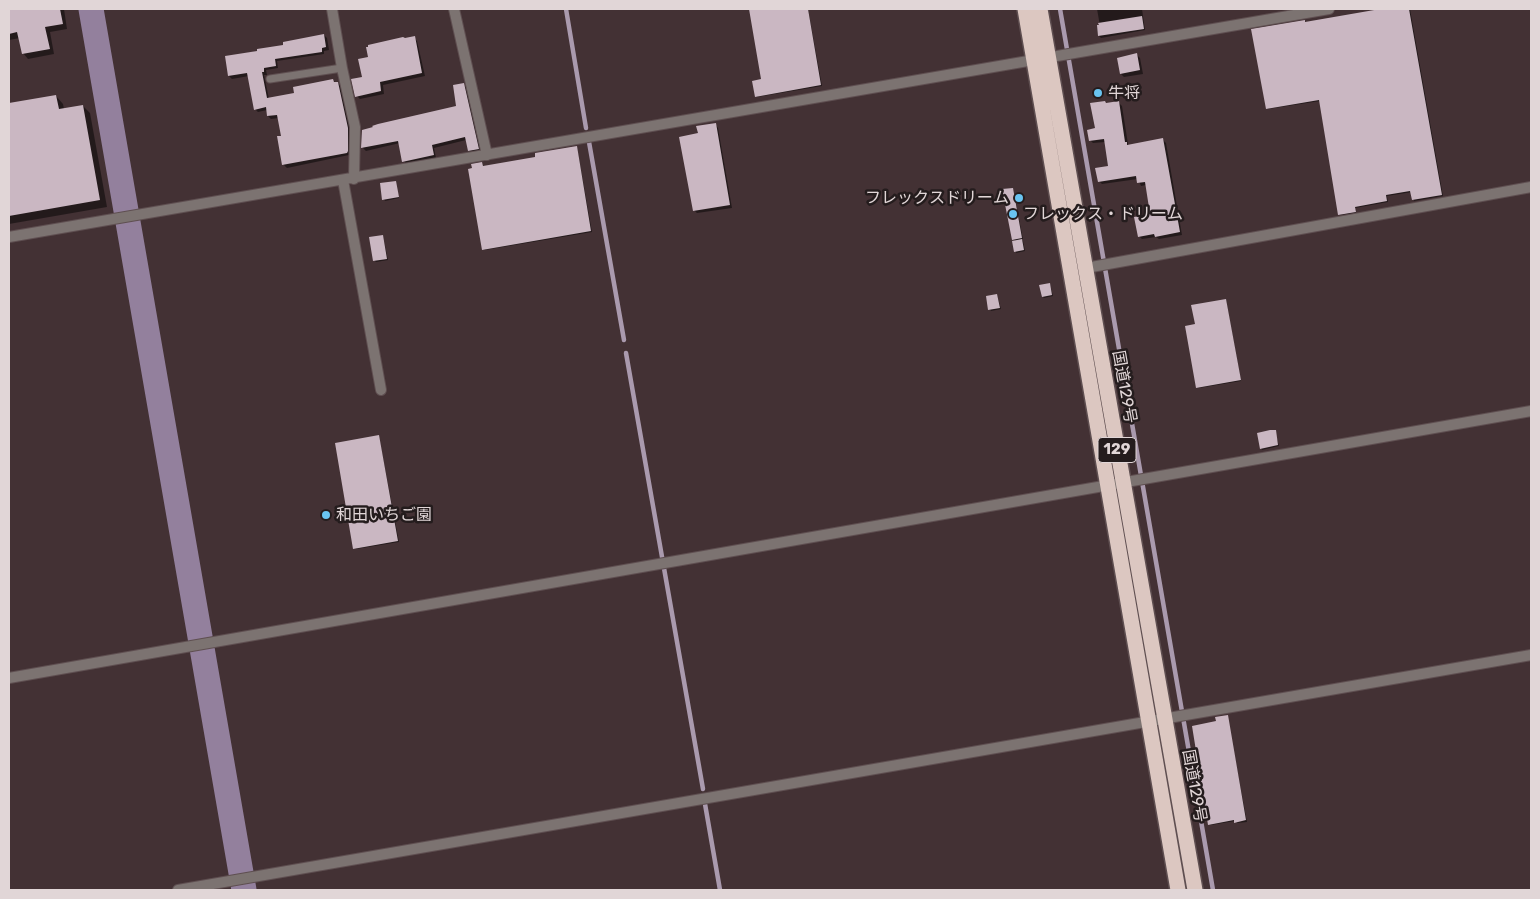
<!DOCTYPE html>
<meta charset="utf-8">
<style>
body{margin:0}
#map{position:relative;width:1540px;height:899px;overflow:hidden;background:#433134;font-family:Rubik,sans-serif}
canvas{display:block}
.frame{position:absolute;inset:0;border:10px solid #e1d6d7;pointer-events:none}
</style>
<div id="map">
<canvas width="1540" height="899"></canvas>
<div class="frame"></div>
</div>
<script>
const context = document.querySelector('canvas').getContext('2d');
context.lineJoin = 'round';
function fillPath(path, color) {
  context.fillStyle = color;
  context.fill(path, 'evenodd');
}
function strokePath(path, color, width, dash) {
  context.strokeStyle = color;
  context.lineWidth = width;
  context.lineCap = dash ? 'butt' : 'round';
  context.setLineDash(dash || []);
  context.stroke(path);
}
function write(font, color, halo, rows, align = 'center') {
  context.font = font + ' Rubik,"Noto Sans JP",sans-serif';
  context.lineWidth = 5;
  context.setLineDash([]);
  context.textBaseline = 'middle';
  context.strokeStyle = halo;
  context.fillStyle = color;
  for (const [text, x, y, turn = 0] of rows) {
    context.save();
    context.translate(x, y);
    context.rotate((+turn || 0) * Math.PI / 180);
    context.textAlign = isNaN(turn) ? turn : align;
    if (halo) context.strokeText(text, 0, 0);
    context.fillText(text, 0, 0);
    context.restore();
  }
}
fillPath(new Path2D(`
 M9,9H64L67,29L50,32L54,54L28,59L23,53L20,38L9,40Z
 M750,9H808L822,86L757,97L756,96L763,80Z
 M1097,9H1142L1145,30L1101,38L1099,36L1100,26Z
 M1380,9H1410L1443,196L1414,201L1412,192L1387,196L1388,202L1355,208L1356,213L1340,215L1320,101L1268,109L1267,108L1305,21L1306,23L1380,10Z
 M324,35L327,38L329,50L324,51V54L277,61L278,68L266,70L267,75H264L269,99L296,94L333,81L338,83L341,86L351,131L349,155L287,168L284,165L282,137L279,118L271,119L268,116L267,110L258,112L255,109L249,76L232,79L229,76L226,57L285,46Z
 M414,38L417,41L425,76L383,85L384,94L360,99L357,96L370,58L405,40Z
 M1137,55L1140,58L1143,74L1124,77L1121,74Z
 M463,84L466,87L481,151L472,153L469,150L466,140L434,148L436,158L406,164L404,161L400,143L366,151L363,148V131L458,107Z
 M56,96L63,104L64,109L83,106L90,113L107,207L9,224V105Z
 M1119,103L1122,106L1128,144L1129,146L1163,140L1166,143L1182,235L1159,239L1156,237L1142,239L1139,236L1152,215L1146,185L1141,186L1138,179L1102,184L1099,181L1110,167L1105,142L1093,143L1090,140L1107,104Z
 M715,124L718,128L732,208L697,213L694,210L699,134Z
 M577,147L592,232L485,250L483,249L482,163L484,167L536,158Z
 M395,182L399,198L385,201L384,199Z
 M1013,189L1023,239H1021L1023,241L1025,251L1016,253V241L1013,239Z
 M383,236L388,260L376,262L375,261Z
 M1050,284L1053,296L1044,298L1043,297Z
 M997,295L1001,309L991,311L990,309Z
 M1226,300L1241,381L1199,388L1197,387L1196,325Z
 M1275,432L1279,446L1262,450L1261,448Z
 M379,437L399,542L356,549L354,548Z
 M1227,716L1247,822L1237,823L1235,821L1211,825L1209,824L1218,722Z`), '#0007');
strokePath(new Path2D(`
 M566,9L586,128
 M1060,9L1213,890
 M589,142L624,340
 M626,353L703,789
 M705,804L720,890`), '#aa9aae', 4.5);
strokePath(new Path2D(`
 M91,9L244,890`), '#93809d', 25);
fillPath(new Path2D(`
 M9,9H60L63,24L45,27L50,49L22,54L17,32L9,34Z
 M749,9H808L821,85L755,97L752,81L761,79Z
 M1380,9H1409L1442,195L1412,200L1410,191L1386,195L1387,201L1355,207L1356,212L1338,215L1319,100L1266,109L1251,29L1305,20V22Z
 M1142,16L1144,29L1098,36L1097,25H1099L1098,23Z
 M324,34L326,47L322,48V52L275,59L276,66L264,68V72H262L267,98L294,93L293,87L333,79L334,82H338L348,128V151L347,153L282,165L277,136H281L277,115L267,116L266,107L254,110L247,73L228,76L225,56L257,51V49L283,45V42Z
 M415,36L422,73L380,82L381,91L355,97L351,79L362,77L358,59L368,57L366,47H368V45L403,37L405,38Z
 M1137,53L1140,70L1120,74L1117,58Z
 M464,83L479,149L468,151L465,137L432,145L434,155L402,162L398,141L361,148L362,130L373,127L372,126L378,124L456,106L453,85Z
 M56,95L59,109L83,105L100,200L9,216V103Z
 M1105,101L1106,103L1119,101L1125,142H1127V145L1163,138L1180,232L1155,237L1154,234L1138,237L1134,217L1150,214L1145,182L1137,183L1136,176L1098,182L1095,168L1108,166L1104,139L1089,141L1087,130L1095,128L1090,103Z
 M716,123L730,205L693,211L679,137L698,133L696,126Z
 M577,146L591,231L482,250L468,169L472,168L471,164L482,162L483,166L535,157V153Z
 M396,181L399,197L382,200L380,183Z
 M1013,188L1022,238L1012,240L1002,189Z
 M383,235L387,259L373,261L369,237Z
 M1022,239L1024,250L1014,252L1012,241Z
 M1050,283L1052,295L1042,297L1039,285Z
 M997,294L1000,308L988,310L986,296Z
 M1226,299L1241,380L1196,388L1185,326L1195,324L1191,305Z
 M1270,430H1276L1278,445L1260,449L1257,433Z
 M379,435L398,541L353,549L335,443Z
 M1228,715L1246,820L1234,823V820L1208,825L1192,726L1216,721L1215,717Z`), '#cab7c2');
const lane = new Path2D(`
 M270,79L342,68`);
const street = new Path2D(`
 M332,9L342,68L355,127L354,179
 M454,9L487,155
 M343,180L381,390
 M9,237C449,162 888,83 1329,9
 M1086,268L1531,187
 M9,678L1531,411
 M178,890L1531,655`);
const highway = new Path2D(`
 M1025,9L1178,890
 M1040,9L1195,890`);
strokePath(lane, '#5f4f51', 9);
strokePath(street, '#5f4f51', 12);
strokePath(highway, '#5f4f51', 18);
strokePath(lane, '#7c7371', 7);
strokePath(street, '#7c7371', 10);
strokePath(highway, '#dcc7c1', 15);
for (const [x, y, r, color] of [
 [1098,93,5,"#69c4f1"],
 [1019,198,5,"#69c4f1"],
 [1013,214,5,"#69c4f1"],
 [326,515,5,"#69c4f1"]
]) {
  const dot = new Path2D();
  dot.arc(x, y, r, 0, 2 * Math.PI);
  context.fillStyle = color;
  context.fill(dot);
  strokePath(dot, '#241c1d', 2);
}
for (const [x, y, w] of [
 [1117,450,38]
]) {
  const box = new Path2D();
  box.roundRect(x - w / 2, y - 12.5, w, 25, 4);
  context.fillStyle = '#241c1d';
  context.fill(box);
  strokePath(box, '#e1d6d7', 1);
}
write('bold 15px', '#e1d6d7', null, [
 ["129",1117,450]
]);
write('16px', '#e1d6d7', '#241c1d', [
 ["牛将",1108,93],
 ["フレックスドリーム",1009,198,"right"],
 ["フレックス・ドリーム",1023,214],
 ["和田いちご園",336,515]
], 'left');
write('16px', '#e1d6d7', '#241c1d', [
 ["国道129号",1124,387,80],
 ["国道129号",1194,786,80]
]);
</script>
